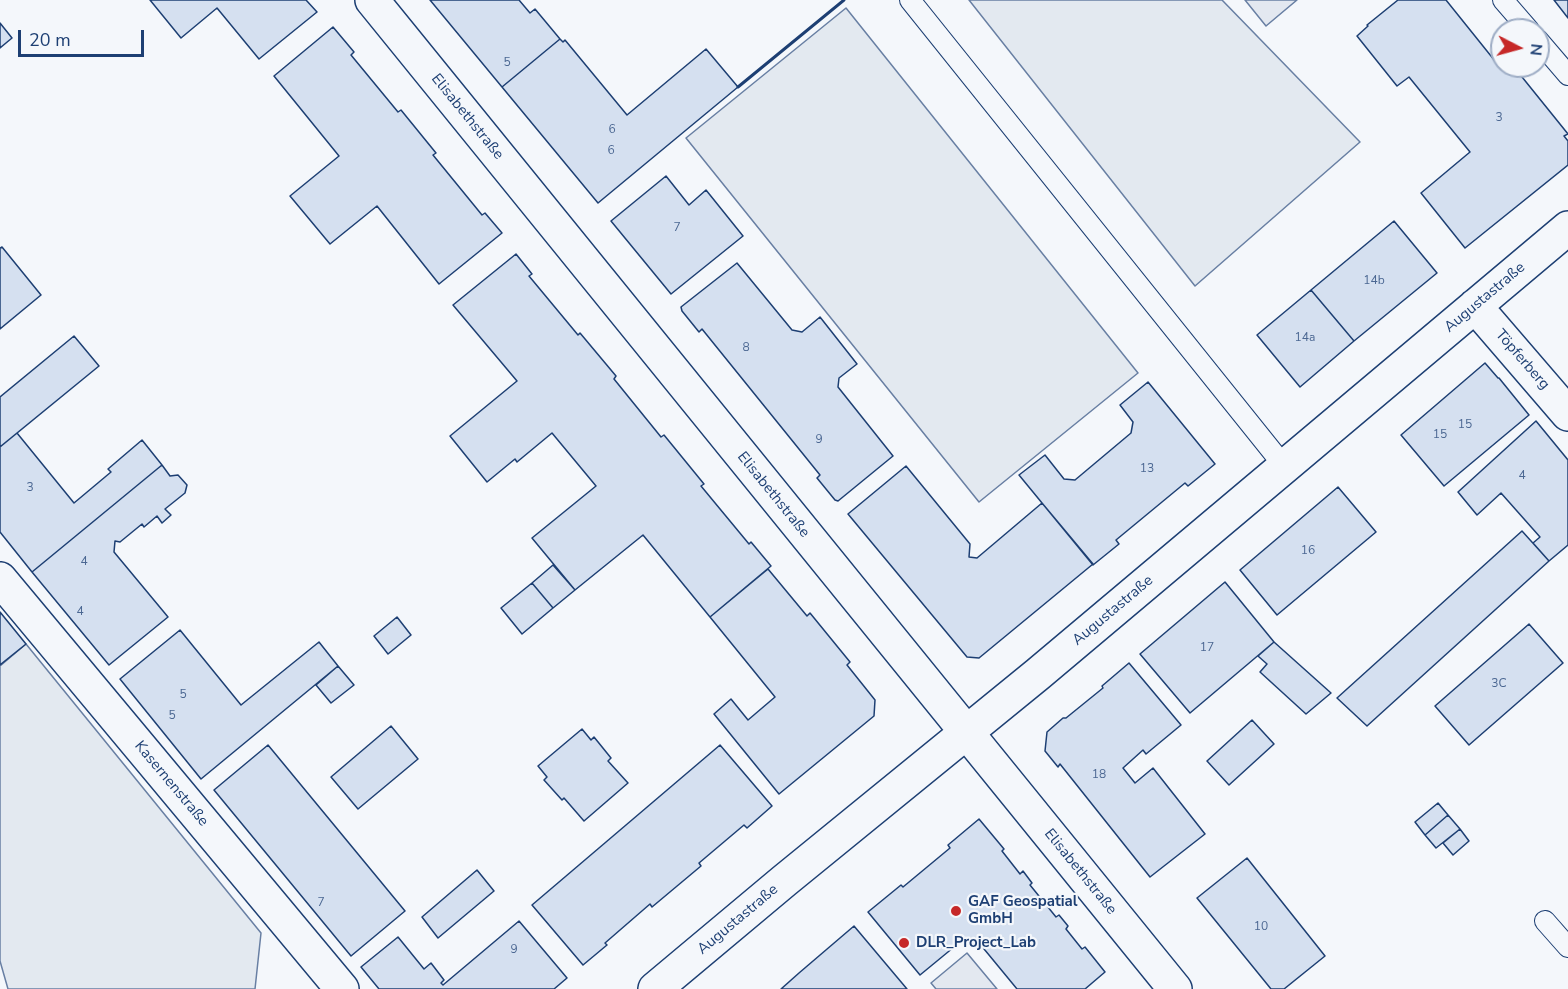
<!DOCTYPE html>
<meta charset="utf-8">
<style>
body{margin:0}
#map{position:relative;width:1568px;height:989px;overflow:hidden;background:#f4f7fb;font-family:"Nunito Sans",sans-serif}
canvas{display:block}
.north{position:absolute;left:1490px;top:18px;width:60px;height:60px;box-sizing:border-box;background:#f4f7fb;border:2px solid #9eadc5;border-radius:50%;rotate:96deg;font-size:16px;font-weight:700;line-height:24px;text-align:center;color:#1d3f73}
.north::after{content:'';display:block;margin:auto;width:21px;height:27px;background:#c62828;clip-path:polygon(50% 0,100% 100%,50% 72%,0 100%)}
.scale{position:absolute;left:18px;top:30px;width:126px;height:27px;box-sizing:border-box;border:3px solid #1d3f73;border-top:0;padding-left:8px;font-size:18px;line-height:21px;white-space:nowrap;color:#1d3f73;-webkit-text-stroke:4px #f4f7fb;paint-order:stroke}
</style>
<div id="map">
<canvas width="1568" height="989"></canvas>
<div class="north">N</div>
<div class="scale">20 m</div>
</div>
<script>
const context = document.querySelector('canvas').getContext('2d');
context.lineJoin = 'round';
function fillPath(path, color) {
  context.fillStyle = color;
  context.fill(path, 'evenodd');
}
function strokePath(path, color, width, dash) {
  context.strokeStyle = color;
  context.lineWidth = width;
  context.lineCap = dash ? 'butt' : 'round';
  context.setLineDash(dash || []);
  context.stroke(path);
}
function write(font, color, halo, rows, align = 'center') {
  context.font = font + ' "Nunito Sans",sans-serif';
  context.lineWidth = 4.5;
  context.setLineDash([]);
  context.textBaseline = 'middle';
  context.strokeStyle = halo;
  context.fillStyle = color;
  for (const [text, x, y, turn = 0] of rows) {
    context.save();
    context.translate(x, y);
    context.rotate((+turn || 0) * Math.PI / 180);
    context.textAlign = isNaN(turn) ? turn : align;
    if (halo) context.strokeText(text, 0, 0);
    context.fillText(text, 0, 0);
    context.restore();
  }
}
const green = new Path2D(`
 M969,0H1222L1360,142L1195,286Z
 M846,8L1138,373L979,502L686,138Z
 M26,644L261,933L255,989H8L0,961V666Z`);
fillPath(green, '#e3e9f0');
strokePath(green, '#687fa3', 1.5);
const parking = new Path2D(`
 M1245,0H1297L1266,26Z
 M967,953L997,989H936L931,983Z`);
fillPath(parking, '#e3e8f0');
strokePath(parking, '#687fa3', 1.5);
const building = new Path2D(`
 M150,0H306L317,12L259,59L217,8L181,38Z
 M430,0H519L530,13L535,9L560,39L502,87Z
 M1398,0H1446L1495,61L1501,57L1502,58V66H1508L1515,75L1518,72L1568,134L1564,136L1568,141V165L1465,248L1421,193L1470,152L1409,77L1397,86L1357,36L1368,26L1367,25Z
 M1554,0H1568V18Z
 M0,23L12,38L0,48Z
 M333,27L354,52L351,55L398,112L401,110L436,153L433,155L482,215L485,213L502,233L439,284L377,206L330,244L290,196L339,156L274,76Z
 M560,39L563,42L565,40L627,115L706,49L738,87L598,203L502,87Z
 M666,176L689,205L706,190L743,236L671,294L611,221Z
 M1394,221L1437,273L1354,341L1311,290Z
 M2,247L41,295L0,329V248Z
 M516,254L532,274L529,276L578,335L580,333L616,376L614,379L661,437L664,435L704,484L701,486L749,544L751,542L771,566L710,617L643,535L575,590L532,538L596,486L552,433L517,462L515,459L487,482L450,436L517,381L453,305Z
 M737,263L792,330L802,332L820,317L857,364L839,378L838,387L893,456L838,501L835,500L817,478L820,475L702,329L699,332L682,311L681,307Z
 M1311,290L1354,341L1300,387L1257,335Z
 M74,336L99,366L0,447V397Z
 M1485,363L1498,378H1499L1529,415L1444,486L1401,435Z
 M1148,382L1215,464L1188,486L1185,483L1116,540L1119,544L1093,565L1019,475L1045,455L1064,479L1075,480L1131,433L1133,422L1120,405Z
 M1536,421L1568,460V545L1549,561L1533,543L1540,537L1501,493L1477,515L1458,492Z
 M17,433L74,503L111,472L108,469L142,440L162,465L32,572L0,532V447Z
 M162,465L170,476L178,475L187,485L185,493L165,509L171,515L162,523L157,516L144,527L142,524L120,542L115,541L114,552L168,617L109,665L32,572Z
 M906,466L970,544L969,557L977,558L1042,503L1093,564L979,658L967,657L848,514Z
 M1338,487L1376,532L1277,615L1240,570Z
 M1522,531L1549,561L1367,726L1337,698Z
 M553,565L575,590L553,608L532,583Z
 M768,569L807,616L810,613L850,662L847,665L875,700L874,716L779,794L714,714L731,699L748,720L775,697L710,617Z
 M1225,582L1274,642L1190,713L1140,654Z
 M532,583L553,608L522,634L501,608Z
 M0,612L26,644L0,665Z
 M397,617L411,635L388,654L374,636Z
 M1529,624L1563,663L1469,745L1435,706Z
 M180,630L241,705L319,642L338,666L201,779L120,679Z
 M1274,642L1331,693L1306,714L1260,672L1267,664L1258,656Z
 M1129,663L1181,725L1146,754L1143,750L1123,768L1135,783L1153,768L1205,834L1150,877L1060,764L1058,767L1045,751L1047,732L1063,718H1066L1103,688L1102,686Z
 M338,666L354,685L331,703L316,685Z
 M1252,720L1274,744L1229,785L1207,761Z
 M391,726L418,759L358,809L331,777Z
 M582,729L591,740L594,737L611,758L608,761L628,783L584,821L564,798L562,800L544,780L547,777L538,766Z
 M268,745L405,911L351,956L214,790Z
 M720,745L772,806L747,828L744,825L699,863L701,866L652,907L650,904L605,943L607,945L583,965L532,905Z
 M1438,803L1448,815L1425,835L1415,822Z
 M1448,815L1460,829L1436,848L1425,835Z
 M979,819L1004,849L1002,851L1020,874L1023,871L1032,883L1030,885L1056,917L1059,915L1068,926L1066,929L1082,949L1085,947L1105,972L1085,989H1017L975,938H965L920,975L868,912L901,885L903,887L950,848L948,845Z
 M1460,829L1469,841L1453,855L1443,843Z
 M1247,858L1325,956L1284,989H1271L1197,898Z
 M477,870L494,891L438,938L422,917Z
 M519,921L567,978L554,989H379L361,967L398,937L424,969L431,963L444,980L441,983L443,985Z
 M854,926L907,989H781L799,973Z`);
fillPath(building, '#d5e0f0');
strokePath(building, '#1d3f73', 1.5);
const lane = new Path2D(`
 M910,0L1284,466
 M1503,0L1529,30
 M1538,40L1568,75
 M1545,921L1568,947`);
const street = new Path2D(`
 M372,0L1175,989
 M1475,306L1568,414
 M0,579L342,989
 M655,989L784,881L1038,674L1568,228`);
strokePath(lane, '#1d3f73', 22);
strokePath(street, '#1d3f73', 36);
strokePath(lane, '#f4f7fb', 20);
strokePath(street, '#f4f7fb', 33);
strokePath(new Path2D(`
 M738,87L844,0`), '#1d3f73', 3);
for (const [x, y, r, color] of [
 [956,911,6,"#c62828"],
 [904,943,6,"#c62828"]
]) {
  const dot = new Path2D();
  dot.arc(x, y, r, 0, 2 * Math.PI);
  context.fillStyle = color;
  context.fill(dot);
  strokePath(dot, '#f4f7fb', 2);
}
write('12px', '#4b6792', null, [
 ["5",507,63],
 ["3",1499,118],
 ["6",612,130],
 ["6",611,151],
 ["7",677,228],
 ["14b",1374,281],
 ["14a",1305,338],
 ["8",746,348],
 ["15",1465,425],
 ["15",1440,435],
 ["9",819,440],
 ["13",1147,469],
 ["4",1522,476],
 ["3",30,488],
 ["16",1308,551],
 ["4",84,562],
 ["4",80,612],
 ["17",1207,648],
 ["3C",1499,684],
 ["5",183,695],
 ["5",172,716],
 ["18",1099,775],
 ["7",321,903],
 ["10",1261,927],
 ["9",514,950]
]);
write('15px', '#1d3f73', '#f4f7fb', [
 ["Elisabethstraße",467,117,51],
 ["Augustastraße",1485,298,-40],
 ["Töpferberg",1522,360,49],
 ["Elisabethstraße",773,495,51],
 ["Augustastraße",1113,611,-40],
 ["Kasernenstraße",171,784,50],
 ["Elisabethstraße",1080,872,51],
 ["Augustastraße",738,920,-40]
]);
write('bold 15px', '#1d3f73', '#f4f7fb', [
 ["GAF Geospatial",968,902],
 ["GmbH",968,919],
 ["DLR_Project_Lab",916,943]
], 'left');
</script>
